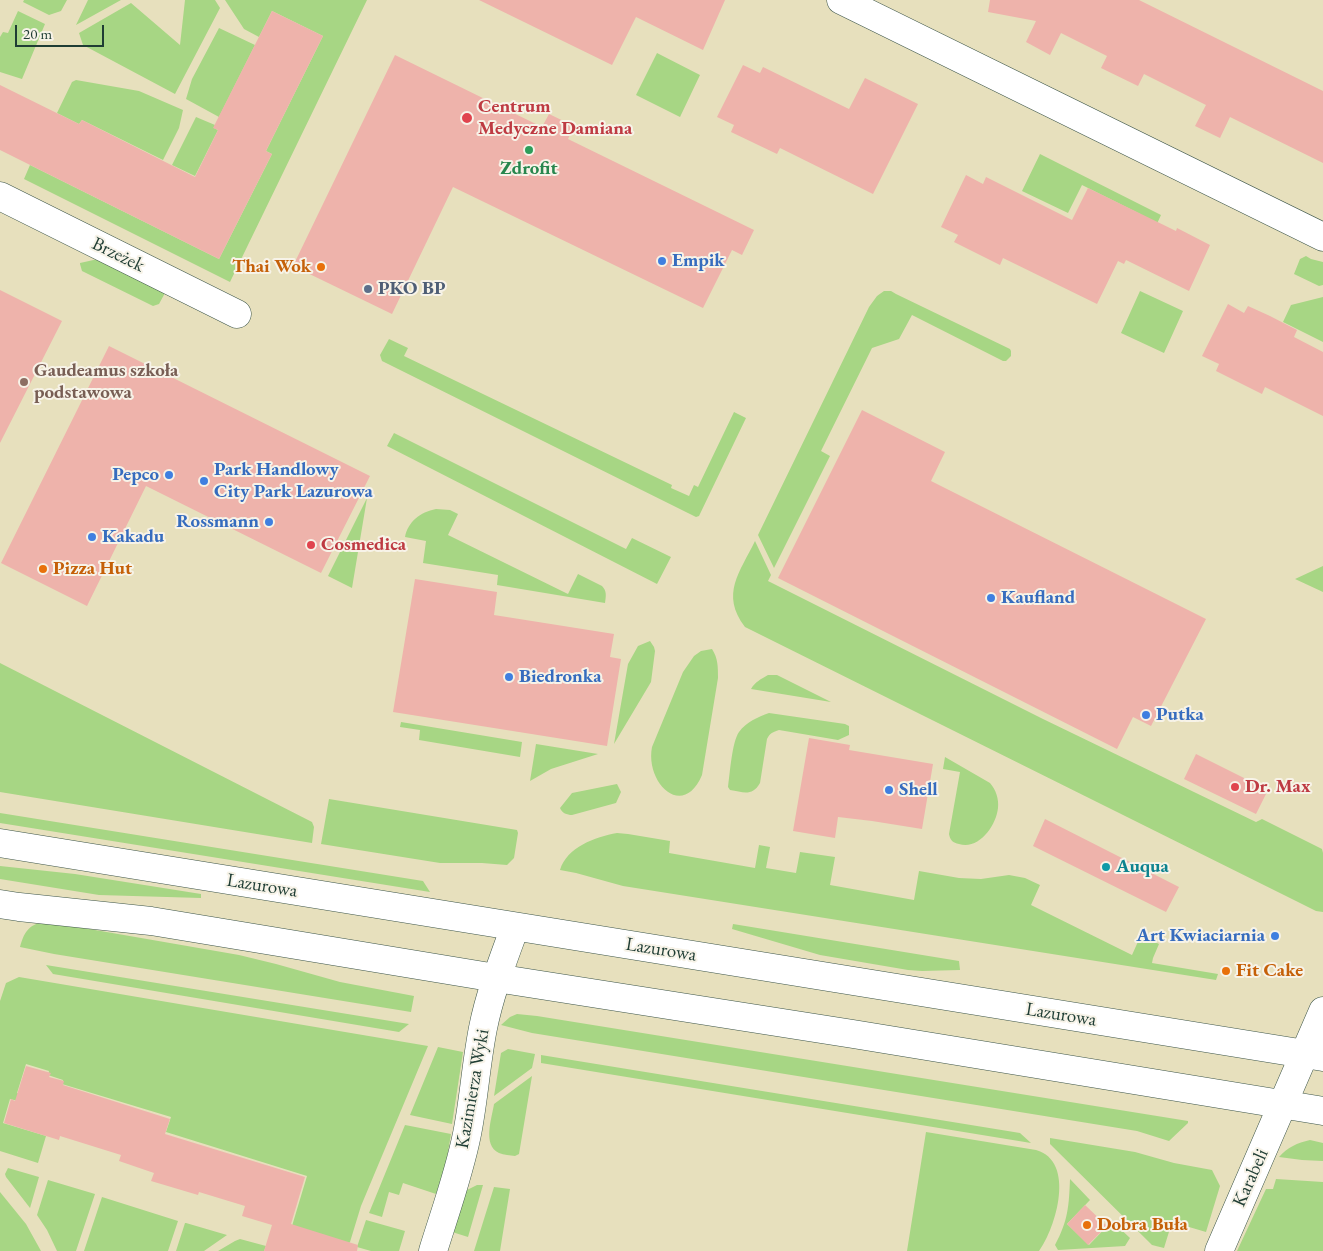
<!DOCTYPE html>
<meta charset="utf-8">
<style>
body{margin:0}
#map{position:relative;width:1323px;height:1251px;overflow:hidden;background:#e7e0bd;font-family:"EB Garamond",serif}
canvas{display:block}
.scale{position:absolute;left:15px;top:25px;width:89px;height:22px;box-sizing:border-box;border:2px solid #1f3d34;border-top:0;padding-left:6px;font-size:15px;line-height:18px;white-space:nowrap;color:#1f3d34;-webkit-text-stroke:4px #f7f3e8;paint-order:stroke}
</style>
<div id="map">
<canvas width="1323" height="1251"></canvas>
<div class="scale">20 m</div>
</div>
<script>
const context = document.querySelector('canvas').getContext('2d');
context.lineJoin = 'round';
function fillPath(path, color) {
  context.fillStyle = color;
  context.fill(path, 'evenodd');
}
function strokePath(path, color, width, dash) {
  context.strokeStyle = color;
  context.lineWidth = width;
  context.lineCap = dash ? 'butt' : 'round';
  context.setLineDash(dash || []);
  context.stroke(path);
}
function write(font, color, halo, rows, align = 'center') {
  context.font = font + ' "EB Garamond",serif';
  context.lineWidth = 4;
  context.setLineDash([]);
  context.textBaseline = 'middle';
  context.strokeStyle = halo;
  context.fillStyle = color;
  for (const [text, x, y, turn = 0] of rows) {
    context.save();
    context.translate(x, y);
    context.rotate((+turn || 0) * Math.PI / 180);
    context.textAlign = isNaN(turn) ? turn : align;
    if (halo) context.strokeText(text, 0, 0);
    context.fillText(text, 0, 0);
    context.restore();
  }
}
fillPath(new Path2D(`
 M24,0H67L61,11L49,15L23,2Z
 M88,0H121L76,25Z
 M185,0H215L220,8L175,94L83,45L79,33L131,3L180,45Z
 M225,0H367L230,282L24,179L30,165L219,259L272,154L266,151L323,36L272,11L259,37L244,29Z
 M18,11L45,24L22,79L0,72V37L3,32L8,33Z
 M219,28L255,45L219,117L186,99L192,79Z
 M657,53L700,75L680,117L636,95Z
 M76,80L139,91L183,110L179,128L163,160L82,120L79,124L57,113L72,82Z
 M196,117L215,125L214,128L218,130L195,176L172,165Z
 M1040,154L1161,215L1145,250L1140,214L1082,185L1068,213L1022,191Z
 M1306,256L1311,259L1323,262V285L1319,286L1294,274L1300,259Z
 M98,259L165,293L159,304L153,306L82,271L80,264V263Z
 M884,291H891L896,294L1010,349L1011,351V356L1006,361H1003L912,315L899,339L872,348L821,451L830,456L774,568L758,535L869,307L877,296Z
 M1140,291L1183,311L1164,353L1121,333Z
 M1323,297V342L1283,322L1291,305Z
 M389,339L408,348L404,356L672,485L671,488L689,496L694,485L698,487L734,412L746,418L699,516L696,517L382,361L380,355Z
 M394,433L626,549L632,538L671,557L657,584L387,446Z
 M367,498L352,588L328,576Z
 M436,509L450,510L458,514L448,535L568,594L578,574L602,586C607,591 606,596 605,603L497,585L498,575L423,563L426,541L405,537C408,522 420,512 436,509Z
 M755,541L771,575L768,581L1043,719L1256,822L1262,819L1322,849L1323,853V912L1316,911L1298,902L745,627C720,594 740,572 755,541Z
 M1323,566V592L1295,579Z
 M650,641L654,647L655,651L651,682L614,744L628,664L638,646Z
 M712,649C718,658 718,667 718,678L702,775C683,820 645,783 652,747L683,672L694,656L701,651Z
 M0,663L312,822L314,827L312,843L0,792Z
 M768,675H777L831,702L751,689C755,682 761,679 768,675Z
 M769,713L845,724L849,726V735L838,740L779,730C773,732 770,733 767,739L760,783C752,797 743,792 730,790L728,787C730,773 732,742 739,732C746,722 758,717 769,713Z
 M401,722L522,742L520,757L419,740L420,730L400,727Z
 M536,744L598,754L551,769L530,781Z
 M945,757L990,783C996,790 999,799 998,808C996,826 979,850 959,844C953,843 950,840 949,834L960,772L943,769Z
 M617,784L621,792L616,803L572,815C567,815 562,813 560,808L572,793Z
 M329,799L517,830L518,833L514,858L507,865L482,863H440L321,844Z
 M0,813L423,881L430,892L0,823Z
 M617,833L628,834L670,841L669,853L755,868L759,845L770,847L766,868L796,873L800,852L835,857L830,885L914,900L919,871L959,878L981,879L1009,875L1025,878L1040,885L1031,905L1132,955L1141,935L1159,944L1153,958L1152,963L1218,974L1216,980L623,886L576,873L560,870C567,847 595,837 617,833Z
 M0,866L75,874L201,894V898L99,895L0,879Z
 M43,922H49L239,955L276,964L340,982L414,996L411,1012L54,954L20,947C24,933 28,925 43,922Z
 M733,924L959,961L960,970L922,971L908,970L820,955L732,929Z
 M46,965L409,1024L399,1032L53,974Z
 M19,977L428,1046L361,1206L350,1242L349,1243L292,1226L307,1176L166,1132L171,1117L62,1084L63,1080L48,1075L49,1071L26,1064L17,1093L24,1095L22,1102L10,1099L3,1123L46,1136L38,1163L0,1151V1001L6,983Z
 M517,1014L537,1016L1188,1121V1123L1169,1141L1137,1131L532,1033L501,1025L510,1017Z
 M438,1047L463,1052L452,1124L410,1115Z
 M508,1049L535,1054L532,1068L494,1096L501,1053Z
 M541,1055L1020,1133L1031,1143L541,1063Z
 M532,1076L519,1154L515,1156C510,1155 504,1155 499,1153C482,1145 492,1118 494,1104Z
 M405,1125L451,1134L446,1164L436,1194L403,1183L399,1195L389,1192L382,1217L369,1213Z
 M926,1132L1036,1150C1076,1161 1056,1228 1039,1251H907Z
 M1050,1138L1135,1152L1174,1163L1212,1170L1220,1186L1206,1232L1172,1222L1164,1248L1152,1245L1050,1144Z
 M1310,1140L1323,1143V1161L1302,1160L1279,1157C1288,1147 1297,1143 1310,1140Z
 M8,1168L39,1177L30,1208L6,1177L5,1174Z
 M1070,1179L1090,1200L1067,1224L1089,1245L1112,1221L1130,1238L1125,1246L1058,1250L1055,1245C1068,1221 1069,1206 1070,1179Z
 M1276,1179L1323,1182V1251H1237L1266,1189H1273Z
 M48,1180L95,1194L76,1251H57L47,1230L37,1215Z
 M477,1185H483L468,1237L449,1231L465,1191Z
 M494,1187L510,1189L500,1251H474Z
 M0,1192L26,1224L41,1251H0Z
 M102,1197L178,1221L168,1251H84Z
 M366,1220L405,1231L399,1251H371L357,1247Z
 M185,1223H186L227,1235L204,1251H176Z
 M240,1239L266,1246L264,1251H218L235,1241Z`), '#a7d684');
fillPath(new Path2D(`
 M479,0H725L703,50L636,17L612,65Z
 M990,0H1139L1323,91V163L1230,117L1220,138L1195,126L1206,105L1144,74L1138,86L1101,68L1107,56L1061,33L1050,55L1026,42L1036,21L988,12Z
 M272,11L323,36L266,151L272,154L219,259L0,150V85L79,124L82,120L195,177L218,130L213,128Z
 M395,55L542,127L549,114L574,126L568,139L754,230L742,255L732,250L703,308L453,187L392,314L293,266Z
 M743,65L760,73L763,67L849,109L865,78L918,104L873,194L780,148L777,154L731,132L734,125L717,117Z
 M966,175L983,184L986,177L1072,220L1088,188L1176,231L1177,228L1210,245L1189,291L1126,260L1124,264L1118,261L1097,304L1003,258L1000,265L954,242L958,235L941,227Z
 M0,290L62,321L0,443Z
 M1228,304L1244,313L1248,306L1270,316L1297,330L1294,337L1323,352V416L1265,387L1262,394L1216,371L1219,364L1202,356Z
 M109,346L370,476L321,573L146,486L87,606L1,563Z
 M862,410L945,452L931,481L1206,619L1151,726L1133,717L1117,749L778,578Z
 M415,579L497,592L494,615L614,634L610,657L621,659L607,746L393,712Z
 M809,738L850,745L849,750L933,764L922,829L872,821L838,817L835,838L793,831Z
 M1196,754L1268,790L1256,814L1184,779Z
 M1045,819L1179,887L1166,912L1033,846Z
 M26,1066L51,1073L49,1077L64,1081L63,1085L170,1119L165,1134L305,1177L291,1224L358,1245L357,1251H264L272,1225L242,1216L245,1206L199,1192L198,1195L151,1181L154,1173L119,1161L121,1155L60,1136L59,1140L4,1123L11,1099L15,1101Z
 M1085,1205L1107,1226L1088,1245L1067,1224Z`), '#eeb3ab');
const street = new Path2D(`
 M841,0L1323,237
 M0,196L237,314
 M433,1251C445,1212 459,1174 467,1134C474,1099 476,1063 483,1028C490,993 503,960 515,927
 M1219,1251L1323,1011`);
const secondary = new Path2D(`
 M0,843L1323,1057
 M0,904L19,907L151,921L496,978L853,1034L1323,1111`);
strokePath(street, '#3d5549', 29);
strokePath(secondary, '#3d5549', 29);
strokePath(street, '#fff', 28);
strokePath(secondary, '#fff', 28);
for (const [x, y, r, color] of [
 [467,118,6,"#e0444e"],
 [529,150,5,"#2e9e5b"],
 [662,261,5,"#3f7fe0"],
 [321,267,5,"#e8710a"],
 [368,289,5,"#5c6f8a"],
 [24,382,5,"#8d6e63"],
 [169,475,5,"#3f7fe0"],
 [204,481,5,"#3f7fe0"],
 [269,522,5,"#3f7fe0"],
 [92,537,5,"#3f7fe0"],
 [311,545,5,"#e0444e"],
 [43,569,5,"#e8710a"],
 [991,598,5,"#3f7fe0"],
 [509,677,5,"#3f7fe0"],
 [1146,715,5,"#3f7fe0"],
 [1235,787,5,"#e0444e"],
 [889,790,5,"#3f7fe0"],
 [1106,867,5,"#0f9aa8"],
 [1275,936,5,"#3f7fe0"],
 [1226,971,5,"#e8710a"],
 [1087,1225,5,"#e8710a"]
]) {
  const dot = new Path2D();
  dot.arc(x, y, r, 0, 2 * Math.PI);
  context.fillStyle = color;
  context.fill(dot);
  strokePath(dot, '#f7f3e8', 2);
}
write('bold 19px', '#be3a42', '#f7f3e8', [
 ["Centrum",478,107],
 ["Medyczne Damiana",478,129],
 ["Cosmedica",321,545],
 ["Dr. Max",1245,787]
], 'left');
write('bold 19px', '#27864d', '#f7f3e8', [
 ["Zdrofit",529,169]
]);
write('19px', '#1f3d34', '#f7f3e8', [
 ["Brzeżek",118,255,26],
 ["Lazurowa",262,886,9],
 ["Lazurowa",661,950,9],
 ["Lazurowa",1061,1015,9],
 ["Kazimierza Wyki",473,1089,-80],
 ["Karabeli",1251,1178,-66]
]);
write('bold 19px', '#366cbe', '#f7f3e8', [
 ["Empik",672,261],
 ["Park Handlowy",214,470],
 ["City Park Lazurowa",214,492],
 ["Pepco",159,475,"right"],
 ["Rossmann",259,522,"right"],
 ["Kakadu",102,537],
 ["Kaufland",1001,598],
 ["Biedronka",519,677],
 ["Putka",1156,715],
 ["Shell",899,790],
 ["Art Kwiaciarnia",1265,936,"right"]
], 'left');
write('bold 19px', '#c56008', '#f7f3e8', [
 ["Thai Wok",311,267,"right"],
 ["Pizza Hut",53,569],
 ["Fit Cake",1236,971],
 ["Dobra Buła",1097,1225]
], 'left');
write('bold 19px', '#4e5e75', '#f7f3e8', [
 ["PKO BP",378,289]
], 'left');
write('bold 19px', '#785e54', '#f7f3e8', [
 ["Gaudeamus szkoła",34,371],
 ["podstawowa",34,393]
], 'left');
write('bold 19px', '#0d838f', '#f7f3e8', [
 ["Auqua",1116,867]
], 'left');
</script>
